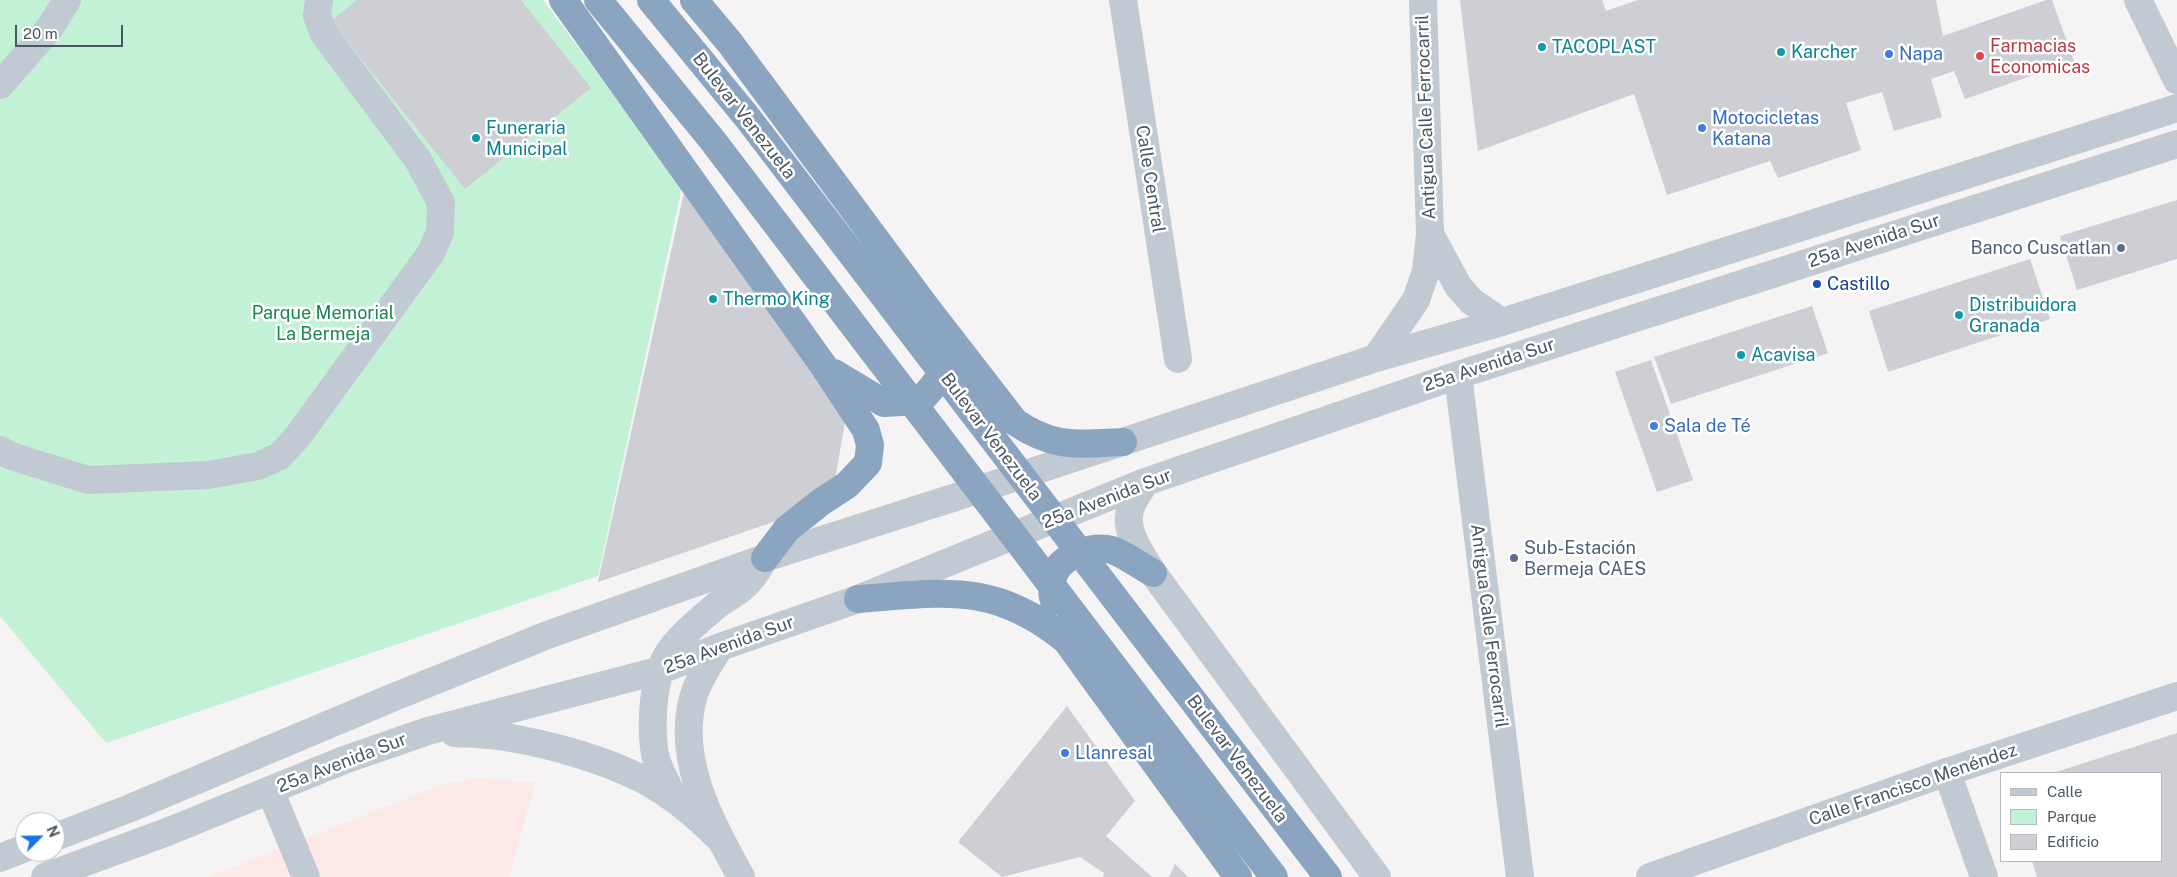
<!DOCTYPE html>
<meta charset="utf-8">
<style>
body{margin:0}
#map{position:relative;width:2177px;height:877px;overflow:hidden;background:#f5f3f3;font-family:"Public Sans",sans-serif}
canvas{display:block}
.legend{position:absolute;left:2000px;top:772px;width:162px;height:90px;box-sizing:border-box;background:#fff;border:1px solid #b7bbc0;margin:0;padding:6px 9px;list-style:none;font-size:15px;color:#4a5661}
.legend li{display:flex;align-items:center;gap:10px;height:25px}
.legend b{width:25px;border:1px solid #b7bbc0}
.north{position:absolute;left:15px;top:812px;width:50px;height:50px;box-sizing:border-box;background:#fff;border:1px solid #b7bbc0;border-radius:50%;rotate:67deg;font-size:14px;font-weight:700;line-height:20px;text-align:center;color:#4a5661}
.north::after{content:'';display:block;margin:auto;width:18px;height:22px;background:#1a73e8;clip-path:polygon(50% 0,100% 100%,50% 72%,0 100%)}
.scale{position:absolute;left:15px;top:25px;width:108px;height:22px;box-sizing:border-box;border:2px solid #4a5661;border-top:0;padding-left:6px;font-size:15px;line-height:18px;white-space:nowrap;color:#4a5661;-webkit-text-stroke:4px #fff;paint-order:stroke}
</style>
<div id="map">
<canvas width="2177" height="877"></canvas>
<ul class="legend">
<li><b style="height:6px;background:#c1cad2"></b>Calle</li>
<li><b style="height:14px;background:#c3f1d5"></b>Parque</li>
<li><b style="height:14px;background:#cdcfd5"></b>Edificio</li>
</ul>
<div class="north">N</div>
<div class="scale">20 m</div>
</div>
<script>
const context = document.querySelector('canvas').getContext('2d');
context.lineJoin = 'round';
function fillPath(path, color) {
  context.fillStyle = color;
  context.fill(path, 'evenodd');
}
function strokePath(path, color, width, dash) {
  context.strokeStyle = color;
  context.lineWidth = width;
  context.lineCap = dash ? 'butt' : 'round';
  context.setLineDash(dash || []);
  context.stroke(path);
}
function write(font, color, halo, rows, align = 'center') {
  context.font = font + ' "Public Sans",sans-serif';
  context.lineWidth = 5;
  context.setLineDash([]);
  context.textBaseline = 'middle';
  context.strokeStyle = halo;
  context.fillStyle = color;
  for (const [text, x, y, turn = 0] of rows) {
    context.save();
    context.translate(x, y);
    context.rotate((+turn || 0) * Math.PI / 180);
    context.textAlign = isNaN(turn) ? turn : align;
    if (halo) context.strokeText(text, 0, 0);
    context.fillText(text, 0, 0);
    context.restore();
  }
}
fillPath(new Path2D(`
 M478,778L535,783L509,877H209L441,785Z`), '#fce8e6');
fillPath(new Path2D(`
 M0,0H543L682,187L598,576L106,743L0,616Z`), '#c3f1d5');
fillPath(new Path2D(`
 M357,0H521L591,88L465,189L331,21Z
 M1460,0H1602L1606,11L1638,0H1936L1943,36L2046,0H2052L2074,61L1965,99L1954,71L1931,79L1942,117L1894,131L1882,92L1846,103L1861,150L1778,178L1770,161L1667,195L1634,94L1478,151Z
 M685,188L847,410L835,480L788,517L598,582Z
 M2177,200V259L2077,290L2060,236Z
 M2030,259L2050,319L1888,372L1869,311Z
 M1812,306L1828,353L1671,404L1654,357Z
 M1651,360L1693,480L1657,492L1615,372Z
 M1067,706L1135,801L1106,836L1152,877H1103L1104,873L1080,857L1002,877L958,842Z
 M2177,733V877H2037L2032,861H2161V773H2053Z
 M1175,864L1188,877H1169Z`), '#cdcfd5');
strokePath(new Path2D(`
 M1123,0L1178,359
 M2138,0L2177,80
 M0,85L49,29L67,0
 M1430,234L1458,286L1471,301L1502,322
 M1376,358L1416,300L1426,271L1430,234L1423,0
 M1458,375L1520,877
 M0,450L11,456L88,480L208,475L258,466L280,456L298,436L431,253L440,232L441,203L418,160L324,34L317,16L319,0
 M1145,482C1141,490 1134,498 1131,507C1122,530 1142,555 1153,573L1377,877
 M720,647C710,663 698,680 693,698C676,762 712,823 741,877
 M454,733C473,734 493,734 511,738C552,745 605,760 642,779C671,794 697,816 720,839
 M1947,772L1984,877
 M270,790L306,877
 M675,800C669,787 660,772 656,759C650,731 652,682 666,657C677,638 700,620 717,605C725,599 734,595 742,588C752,580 758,569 765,558
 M55,837L128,809L394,697L550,634L765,558L956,497L1376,358L1502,322L2177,108
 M0,858L25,848
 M45,877L167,832L344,760L428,731L661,670L720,647L858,599L1145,482L1458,375L2177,144
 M1650,877L1947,772L2177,696`), '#c1cad2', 28);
strokePath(new Path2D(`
 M563,0L823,365L866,430L870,445L868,463L847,485L821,502L787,529L765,558
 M598,0L713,141L1274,877
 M651,0L747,117L1328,877
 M694,0L730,43L926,307L1015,422C1055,449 1078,444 1123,442
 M834,373L884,403L920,401C931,389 947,374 942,356
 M858,599C944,593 993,581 1066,640L1238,877
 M1054,601C1051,592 1051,579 1056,570C1067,554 1094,545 1112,550C1126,555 1140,566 1153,573`), '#8ba5c1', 28);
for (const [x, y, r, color] of [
 [1542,47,5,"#0f9aa8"],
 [1781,52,5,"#0f9aa8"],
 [1889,54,5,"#3f7fe0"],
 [1980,56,5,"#e0444e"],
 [1702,128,5,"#3f7fe0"],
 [476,138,5,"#0f9aa8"],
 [2121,248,5,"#5c6f8a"],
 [1817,284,5,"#1a4fb4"],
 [713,299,5,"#0f9aa8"],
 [1959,315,5,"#0f9aa8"],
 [1741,355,5,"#0f9aa8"],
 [1654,426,5,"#3f7fe0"],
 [1514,558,5,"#5c6f8a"],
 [1065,753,5,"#3f7fe0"]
]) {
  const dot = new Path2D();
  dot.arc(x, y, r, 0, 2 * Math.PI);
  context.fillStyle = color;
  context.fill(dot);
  strokePath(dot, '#fff', 2);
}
write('18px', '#be3a42', '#fff', [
 ["Farmacias",1990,46],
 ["Economicas",1990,67]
], 'left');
write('18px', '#0d838f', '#fff', [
 ["TACOPLAST",1552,47],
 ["Karcher",1791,52],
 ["Funeraria",486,128],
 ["Municipal",486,149],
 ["Thermo King",723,299],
 ["Distribuidora",1969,305],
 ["Granada",1969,326],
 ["Acavisa",1751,355]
], 'left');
write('18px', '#366cbe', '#fff', [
 ["Napa",1899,54],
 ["Motocicletas",1712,118],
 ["Katana",1712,139],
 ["Sala de Té",1664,426],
 ["Llanresal",1075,753]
], 'left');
write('18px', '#4a5661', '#fff', [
 ["Bulevar Venezuela",744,116,52],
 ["Antigua Calle Ferrocarril",1426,117,-92],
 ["Calle Central",1150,179,81],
 ["25a Avenida Sur",1874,241,-18],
 ["25a Avenida Sur",1489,365,-18],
 ["Bulevar Venezuela",991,437,53],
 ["25a Avenida Sur",1107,499,-21],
 ["Antigua Calle Ferrocarril",1489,626,83],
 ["25a Avenida Sur",729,645,-20],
 ["Bulevar Venezuela",1237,759,53],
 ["25a Avenida Sur",342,763,-21],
 ["Calle Francisco Menéndez",1913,785,-19]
]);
write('18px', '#4e5e75', '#fff', [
 ["Banco Cuscatlan",2111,248],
 ["Sub-Estación",1524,548,"left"],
 ["Bermeja CAES",1524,569,"left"]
], 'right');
write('18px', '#164399', '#fff', [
 ["Castillo",1827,284]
], 'left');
write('18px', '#17864f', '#fff', [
 ["Parque Memorial",323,313],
 ["La Bermeja",323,334]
]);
</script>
